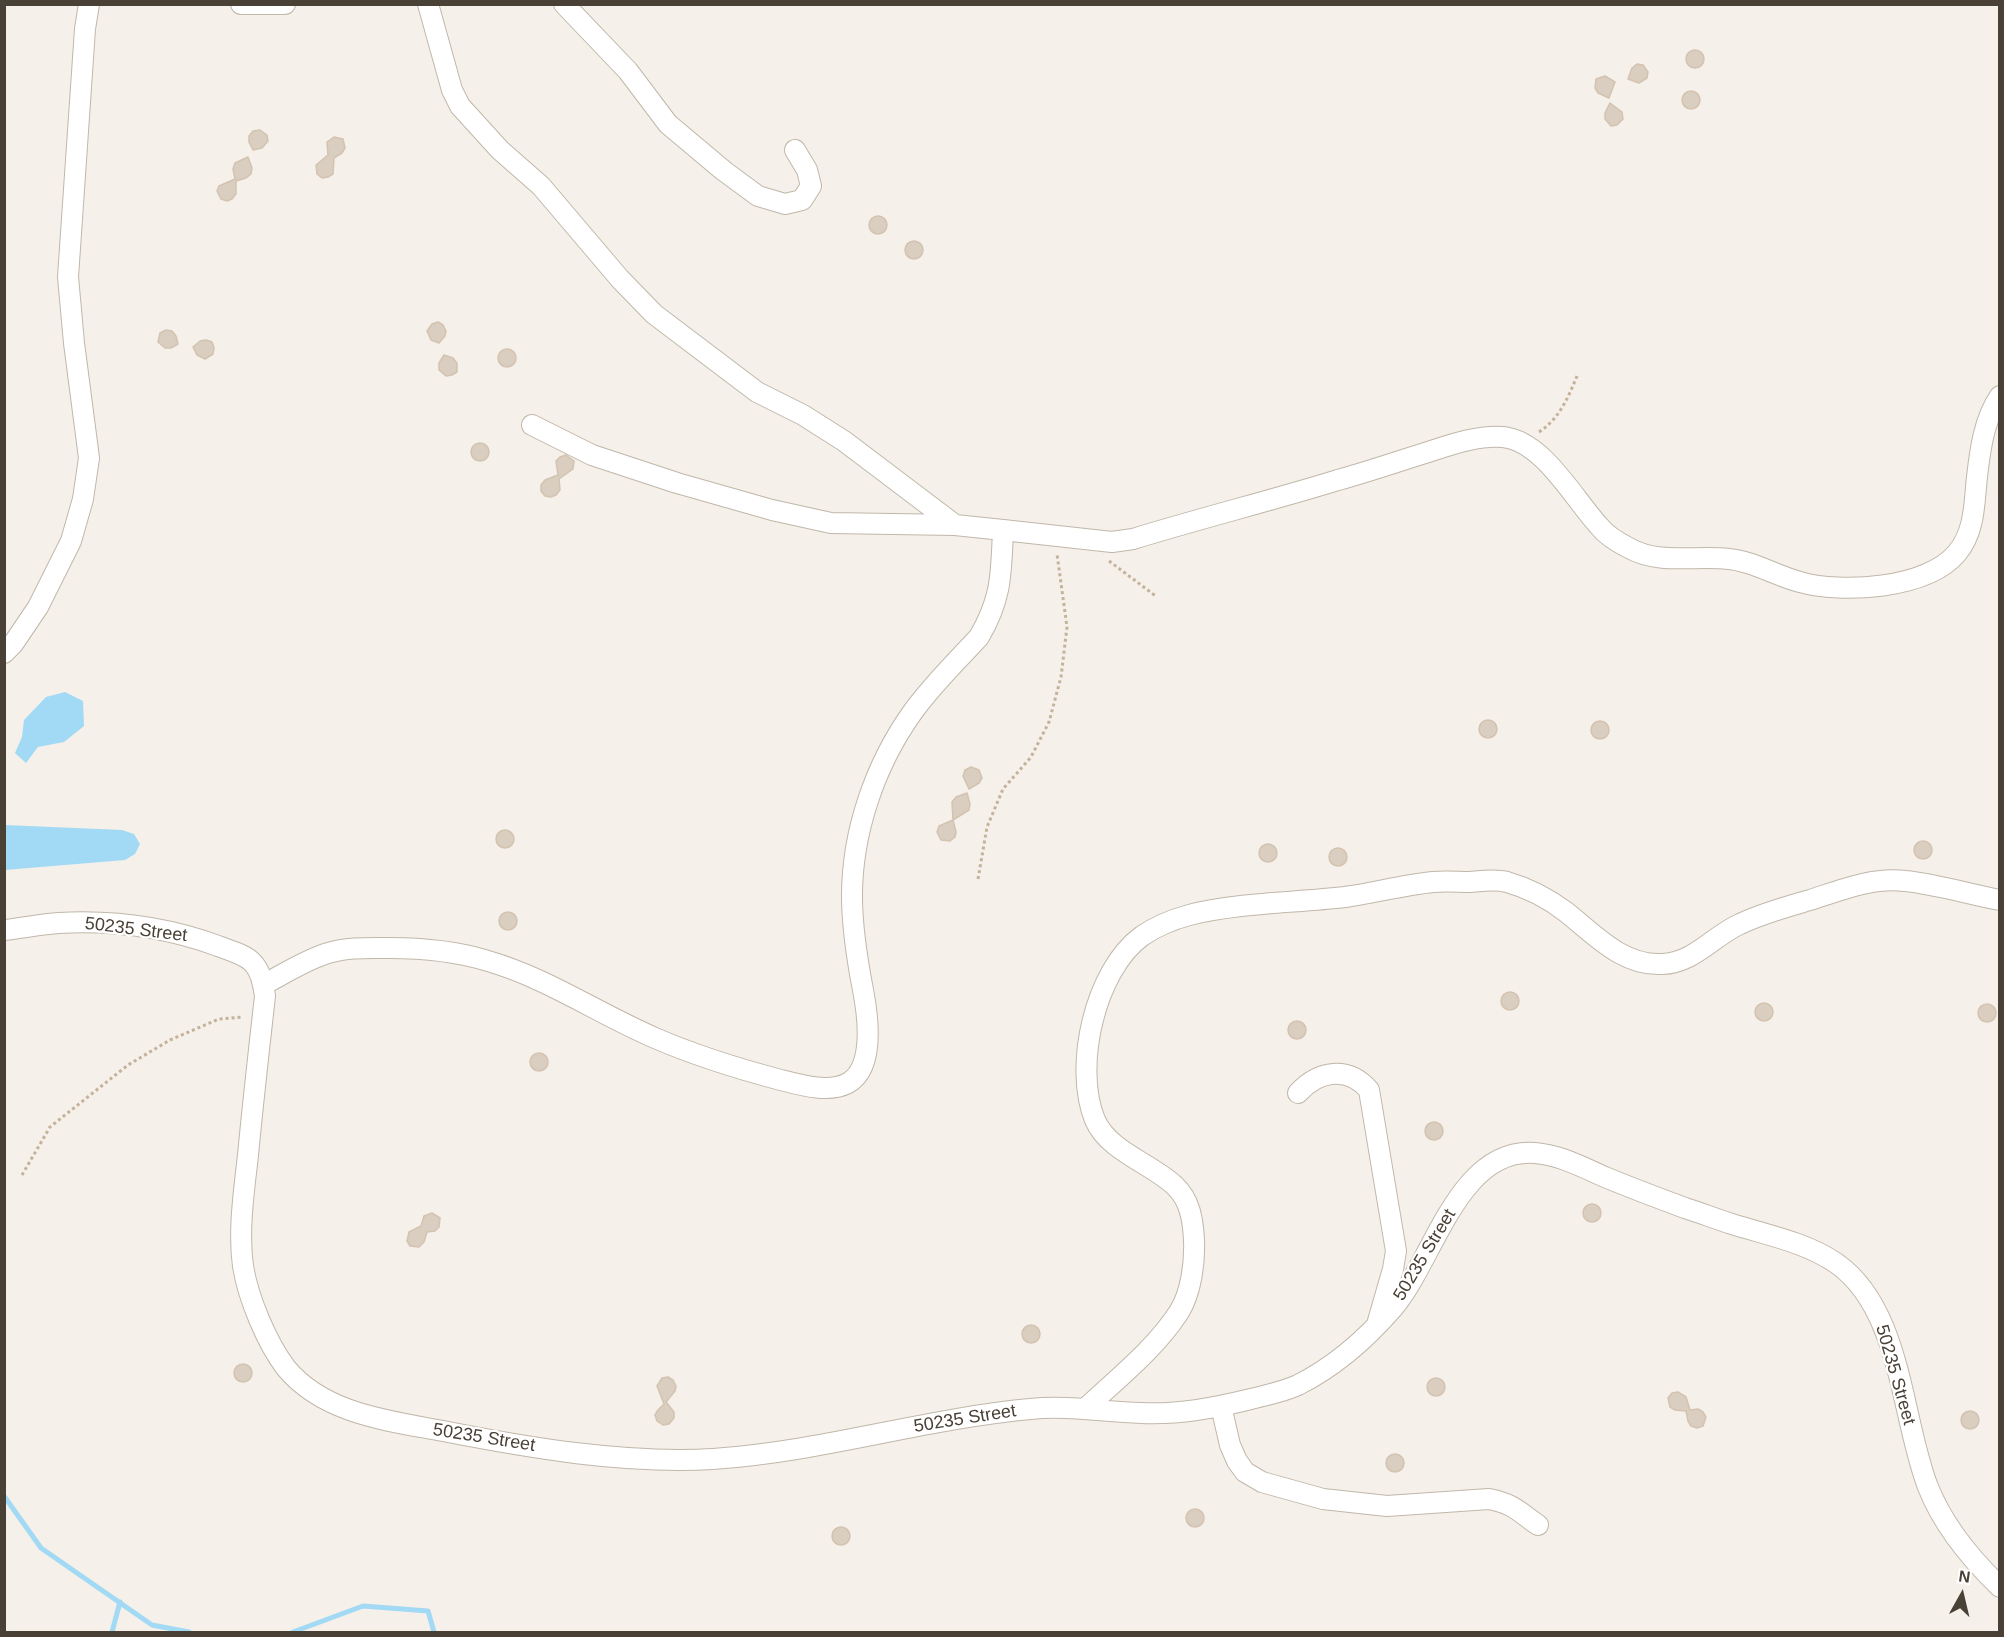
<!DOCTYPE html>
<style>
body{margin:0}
#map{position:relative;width:2004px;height:1637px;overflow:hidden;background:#f5f0e9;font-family:Arial,sans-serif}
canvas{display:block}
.frame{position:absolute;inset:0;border:6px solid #494036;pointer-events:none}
.north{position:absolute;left:1932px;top:1565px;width:60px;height:60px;-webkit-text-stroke:4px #fff;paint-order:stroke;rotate:8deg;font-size:16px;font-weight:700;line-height:24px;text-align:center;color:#494036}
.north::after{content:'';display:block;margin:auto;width:21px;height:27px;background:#494036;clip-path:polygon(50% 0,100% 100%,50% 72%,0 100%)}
</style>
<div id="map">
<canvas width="2004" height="1637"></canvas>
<div class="frame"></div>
<div class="north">N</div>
</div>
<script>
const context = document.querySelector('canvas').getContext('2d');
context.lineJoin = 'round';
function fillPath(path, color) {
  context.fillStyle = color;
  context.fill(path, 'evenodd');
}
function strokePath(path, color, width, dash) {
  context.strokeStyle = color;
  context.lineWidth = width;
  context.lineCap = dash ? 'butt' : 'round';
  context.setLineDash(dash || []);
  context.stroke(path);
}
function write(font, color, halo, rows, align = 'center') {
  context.font = font + ' Arial,sans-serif';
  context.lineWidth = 4.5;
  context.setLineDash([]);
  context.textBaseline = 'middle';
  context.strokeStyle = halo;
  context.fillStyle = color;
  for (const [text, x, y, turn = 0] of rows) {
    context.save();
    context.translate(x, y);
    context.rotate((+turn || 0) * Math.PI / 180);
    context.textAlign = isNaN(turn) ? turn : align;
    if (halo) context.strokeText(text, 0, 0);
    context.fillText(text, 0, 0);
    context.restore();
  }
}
fillPath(new Path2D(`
 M65,692L83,701L84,726L64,742L38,747L26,763L15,753L22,737L24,720L46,697Z
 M5,825L122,830L134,834L140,844L135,854L125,860L5,870Z`), '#a2d9f4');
strokePath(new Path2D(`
 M4,1496L41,1548L152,1625L189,1632
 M112,1632L120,1602
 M293,1632L363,1606L428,1611L434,1632`), '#a2d9f4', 5);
const building = new Path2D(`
 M1686 59a9 9 0 1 1 18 0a9 9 0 1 1-18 0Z
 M1637,64L1643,65L1648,72L1647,78L1639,83L1628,79L1632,68Z
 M1605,76L1615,82L1609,98L1598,93L1595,88L1596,79Z
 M1682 100a9 9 0 1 1 18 0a9 9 0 1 1-18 0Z
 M1610,103L1622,112L1623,119L1617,125L1611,126L1605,119V113Z
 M260,130L267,135L268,141L262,148L253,150L249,142V136L253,131Z
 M334,137L343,139L345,148L342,153L334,158L333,174L328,177L322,178L317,174L316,165L328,155L327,142Z
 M248,157L252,168L251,174L246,178L236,181V194L232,199L227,201L221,199L217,191L219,186L235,179L233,169L235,163Z
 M869 225a9 9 0 1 1 18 0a9 9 0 1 1-18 0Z
 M905 250a9 9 0 1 1 18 0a9 9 0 1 1-18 0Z
 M438,322L443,325L446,331L445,336L439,343L431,340L427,331L432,324Z
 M166,330L172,331L176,336L178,344L171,348H165L158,342L160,333Z
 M206,340L212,342L214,348L213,354L205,359L197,355L193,347L200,341Z
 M498 358a9 9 0 1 1 18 0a9 9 0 1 1-18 0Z
 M444,355L453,358L457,363V372L452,375L446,376L439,370V363Z
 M471 452a9 9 0 1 1 18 0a9 9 0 1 1-18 0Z
 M566,455L574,461L573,469L559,479L560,490L556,495L551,497L545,496L541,491V485L545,480L558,475L556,461L560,457Z
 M1479 729a9 9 0 1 1 18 0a9 9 0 1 1-18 0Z
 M1591 730a9 9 0 1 1 18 0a9 9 0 1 1-18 0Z
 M971,767L979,770L982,778L979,783L969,789L963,776L965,770Z
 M967,793L970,804L969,810L953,820L952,802L956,797Z
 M953,820L956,832L955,837L950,841L941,840L937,832L939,826Z
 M496 839a9 9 0 1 1 18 0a9 9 0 1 1-18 0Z
 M1914 850a9 9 0 1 1 18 0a9 9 0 1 1-18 0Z
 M1259 853a9 9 0 1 1 18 0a9 9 0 1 1-18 0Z
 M1329 857a9 9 0 1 1 18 0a9 9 0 1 1-18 0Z
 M499 921a9 9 0 1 1 18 0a9 9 0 1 1-18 0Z
 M1501 1001a9 9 0 1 1 18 0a9 9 0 1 1-18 0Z
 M1755 1012a9 9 0 1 1 18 0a9 9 0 1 1-18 0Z
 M1978 1013a9 9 0 1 1 18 0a9 9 0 1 1-18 0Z
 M1288 1030a9 9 0 1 1 18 0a9 9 0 1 1-18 0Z
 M530 1062a9 9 0 1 1 18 0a9 9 0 1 1-18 0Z
 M1425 1131a9 9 0 1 1 18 0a9 9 0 1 1-18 0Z
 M1583 1213a9 9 0 1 1 18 0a9 9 0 1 1-18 0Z
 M432,1213L440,1218L439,1227L435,1231L427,1232L424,1242L419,1247L410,1246L407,1241L409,1232L421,1226L424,1216Z
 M1022 1334a9 9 0 1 1 18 0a9 9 0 1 1-18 0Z
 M234 1373a9 9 0 1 1 18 0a9 9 0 1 1-18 0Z
 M668,1377L673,1380L676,1386L675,1391L666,1402L674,1412V1418L669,1424L663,1425L657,1421L655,1415L658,1410L664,1404L657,1386L662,1378Z
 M1427 1387a9 9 0 1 1 18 0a9 9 0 1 1-18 0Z
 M1678,1392L1686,1397L1690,1410L1698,1409L1703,1412L1706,1417L1703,1426L1697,1428L1691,1426L1688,1421L1686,1411L1675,1410L1670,1407L1668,1398L1672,1393Z
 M1961 1420a9 9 0 1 1 18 0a9 9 0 1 1-18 0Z
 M1386 1463a9 9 0 1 1 18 0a9 9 0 1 1-18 0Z
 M1186 1518a9 9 0 1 1 18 0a9 9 0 1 1-18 0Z
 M832 1536a9 9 0 1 1 18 0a9 9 0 1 1-18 0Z`);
fillPath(building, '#dacec0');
strokePath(building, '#d3c3b0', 1.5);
const minor = new Path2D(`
 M241,4H285
 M428,4L452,90L460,106L500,150L541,186L620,279L654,314L757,392L803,415L844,441L955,525
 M564,4L628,71L668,124L724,171L758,196L785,204L802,200L811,186L807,170L795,150
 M532,425L592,455L677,483L772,510L831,523L955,525L1003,530
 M4,653L13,644L38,607L71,541L83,499L89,458L74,343L68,277L85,29L89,4
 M4,930C23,928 41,924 59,923C113,920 169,928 218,946C228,950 244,954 252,962C261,971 263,984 265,996C259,1049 253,1102 248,1155C244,1192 238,1230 243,1266C248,1298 267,1343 286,1368C324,1414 389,1421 443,1431C530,1448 624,1464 713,1459C820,1452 923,1419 1030,1409C1068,1405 1103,1412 1141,1413C1178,1415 1214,1408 1251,1399C1266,1395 1283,1392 1298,1385C1334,1367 1366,1339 1393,1308C1434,1260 1458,1147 1535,1153C1560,1155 1582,1167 1605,1177C1631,1188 1658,1198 1685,1208C1701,1213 1716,1219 1732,1224C1767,1235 1805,1242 1836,1263C1902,1309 1901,1418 1928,1487C1943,1525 1971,1559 2000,1587
 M263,985C284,974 305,960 328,953C348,947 368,948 389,948C422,948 456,951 488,961C547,978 599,1014 655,1038C694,1055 736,1068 777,1079C797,1084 828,1094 848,1083C875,1068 868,1016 863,990C857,959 852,927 852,896C852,832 875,765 912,713C931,686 956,662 979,637C1002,598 1001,574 1003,530L1112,542L1133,539C1201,518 1270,501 1338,480C1367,472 1396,462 1425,453C1450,445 1477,435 1503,437C1543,441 1574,499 1599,526C1606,535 1619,543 1629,548C1659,565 1696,555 1729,559C1753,561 1776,576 1800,582C1841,594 1927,589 1957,553C1975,531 1974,505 1977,477C1980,450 1984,419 2000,396
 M1298,1093C1319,1070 1348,1066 1369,1090L1396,1251L1393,1269L1378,1321
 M1221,1406L1230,1445L1237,1461L1245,1472L1262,1482L1323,1499L1387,1506L1489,1499C1514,1504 1518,1511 1538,1525
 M1086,1408C1118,1378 1155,1349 1179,1312C1191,1293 1195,1263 1194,1240C1193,1220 1190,1200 1175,1186C1151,1163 1109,1152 1095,1120C1073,1067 1095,970 1142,936C1171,916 1206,910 1241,906C1275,902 1310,901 1345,897C1374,893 1403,885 1433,882C1445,881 1458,882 1470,882C1482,881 1495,879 1507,882C1528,888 1549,899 1566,912C1594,934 1622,966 1662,964C1694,963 1713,936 1740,924C1763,913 1786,907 1810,900C1841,890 1873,877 1905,881C1936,884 1968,894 2000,900`);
strokePath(minor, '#c1b7aa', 22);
strokePath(new Path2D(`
 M1539,432C1559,419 1568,398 1577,376
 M1109,561L1157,597
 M978,879L987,827L1003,789L1031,757L1049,722L1061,677L1067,627L1057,554
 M22,1175L50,1127L128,1065L170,1040L219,1019L243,1017`), '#c4b29b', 3, [3, 3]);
strokePath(minor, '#fff', 20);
write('18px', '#494036', '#fff', [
 ["50235 Street",136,930,7],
 ["50235 Street",1425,1255,-59],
 ["50235 Street",1895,1375,74],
 ["50235 Street",965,1419,-9],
 ["50235 Street",484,1438,9]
]);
</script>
